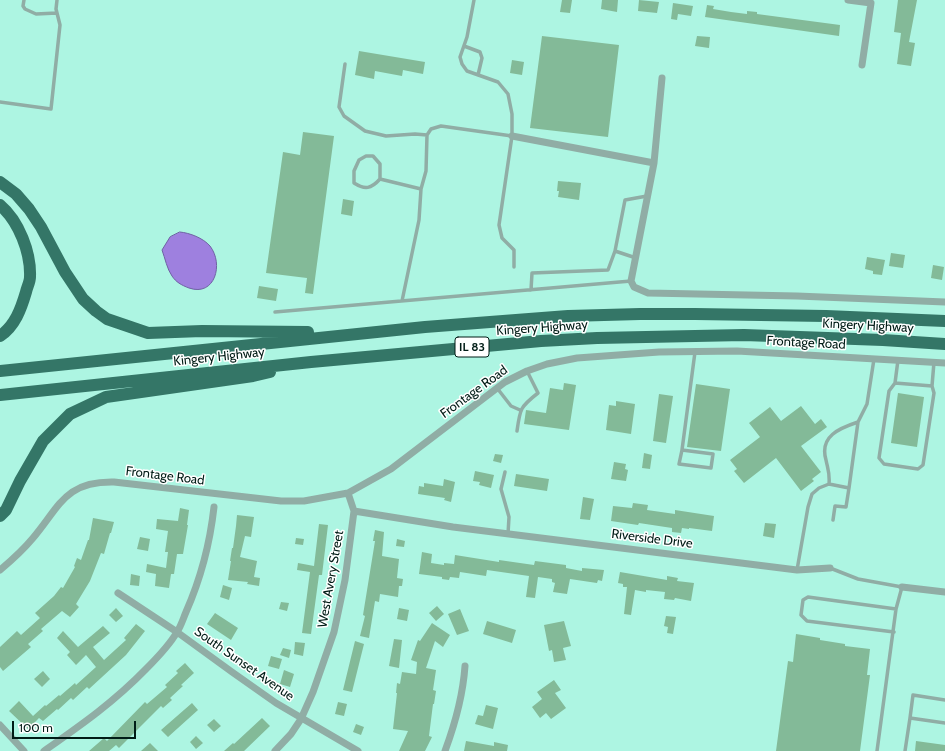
<!DOCTYPE html>
<style>
body{margin:0}
#map{position:relative;width:945px;height:751px;overflow:hidden;background:#adf5e2;font-family:Cabin,sans-serif}
canvas{display:block}
.scale{position:absolute;left:12px;top:721px;width:124px;height:18px;box-sizing:border-box;border:2px solid #001c16;border-top:0;padding-left:5px;font-size:12px;line-height:14px;white-space:nowrap;color:#001c16;-webkit-text-stroke:3px #fff;paint-order:stroke}
</style>
<div id="map">
<canvas width="945" height="751"></canvas>
<div class="scale">100 m</div>
</div>
<script>
const context = document.querySelector('canvas').getContext('2d');
context.lineJoin = 'round';
function fillPath(path, color) {
  context.fillStyle = color;
  context.fill(path, 'evenodd');
}
function strokePath(path, color, width, dash) {
  context.strokeStyle = color;
  context.lineWidth = width;
  context.lineCap = dash ? 'butt' : 'round';
  context.setLineDash(dash || []);
  context.stroke(path);
}
function write(font, color, halo, rows, align = 'center') {
  context.font = font + ' Cabin,sans-serif';
  context.lineWidth = 3;
  context.setLineDash([]);
  context.textBaseline = 'middle';
  context.strokeStyle = halo;
  context.fillStyle = color;
  for (const [text, x, y, turn = 0] of rows) {
    context.save();
    context.translate(x, y);
    context.rotate((+turn || 0) * Math.PI / 180);
    context.textAlign = isNaN(turn) ? turn : align;
    if (halo) context.strokeText(text, 0, 0);
    context.fillText(text, 0, 0);
    context.restore();
  }
}
const water = new Path2D(`
 M180,232C190,233 203,238 210,246C224,264 215,297 189,288C181,285 176,282 172,276C167,269 165,258 162,250L170,237Z`);
fillPath(water, '#9e80df');
strokePath(water, '#6f62a3', 1);
fillPath(new Path2D(`
 M562,0H572L570,13L560,12Z
 M602,0H618L617,12L601,9Z
 M639,0L659,2L657,13L638,11Z
 M898,0H917L909,42L915,43L911,66L897,64L901,33L894,32Z
 M673,3L693,6L691,16L678,14L677,20L671,19Z
 M707,5L714,6L713,9L731,12L747,14V11L757,12V14L840,25L839,36L705,17Z
 M542,36L619,45L608,137L530,128Z
 M697,36L710,37L709,48L695,46Z
 M359,51L425,62L423,74L403,70L402,76L375,71L374,79L355,75Z
 M512,60L524,62L522,75L510,73Z
 M303,132L334,136L313,294L305,293L307,278L266,273L283,152L300,155Z
 M558,181L581,183L579,200L558,197L559,191H557Z
 M343,199L354,201L352,216L341,214Z
 M891,253L905,255L903,268L889,266Z
 M867,257L885,260L882,275L873,274V271L865,269Z
 M933,265L944,267L942,280L931,278Z
 M259,286L278,289L276,301L257,298Z
 M564,383L576,385L569,430L524,424L526,410L546,413L550,388L563,390Z
 M696,384L730,389L721,451L687,447Z
 M898,393L924,397L917,447L891,443Z
 M659,394L673,396L666,443L653,441Z
 M616,401L635,404L631,434L606,430L609,405L616,406Z
 M801,406L815,424L821,419L827,427L801,446L821,472L812,479L814,481L801,491L776,458L744,483L734,471L737,469L730,460L760,437L749,423L770,407L781,421Z
 M644,453L652,455L650,469L642,468Z
 M495,454L503,455L501,463L493,461Z
 M614,462L626,464L625,469L628,470L626,481L611,479Z
 M475,471L494,475L491,488L479,485L480,482L473,481Z
 M516,474L549,479L547,491L514,486Z
 M444,479L455,482L451,502L444,500L445,498L418,494L419,486L424,487V483L443,486Z
 M583,497L594,499L590,520L580,519Z
 M633,503L648,505L647,510L675,514V510L714,516L712,531L689,528V529L682,528L681,533L672,532V528L639,523L638,525L611,521L613,506L632,508Z
 M180,508L189,510L187,525H188L183,554H177L174,574H171L169,588L155,586L156,574L146,572L147,564L166,568L168,552H165L168,531L156,529L157,519L178,521Z
 M237,515L254,517L251,537L245,536L240,557L257,561L254,577L260,578L259,586L247,584L248,582L228,580L231,561H230L232,548H233L236,526Z
 M93,518L114,522L111,533H110L104,554L101,553L90,581L76,604L79,607L70,617L62,611L41,629L43,631L28,644L31,647L3,671L0,667V647L17,631L21,635L40,618L35,613L54,596L61,587L63,588L75,567L74,566L77,558L81,560L88,540H89Z
 M765,523L776,524L774,538L763,536Z
 M319,524L328,525L322,575H319L311,634L302,633L310,572L297,570L298,563L314,566Z
 M375,530L384,532L382,556L399,559L397,578L403,579L402,586H399L398,597L380,594L379,602L375,601L369,638L360,636L365,616L363,615L375,541H373Z
 M140,537L150,539L148,551L137,549Z
 M296,538L304,539L303,545L295,544Z
 M397,539L405,541L404,547L396,546Z
 M422,552L432,554L431,563L444,565V563L454,564L455,555L499,562V560L534,565L535,561L566,565V568L582,571V568L604,570L602,581L598,580L597,583L570,579L567,594L553,592L555,583L552,582V579L538,577L535,598L526,597L529,576L487,570L486,576L460,572L459,578L450,577L449,580L442,579V577L419,574Z
 M620,572L667,580V576L678,578L677,581L694,583L691,601L675,598L674,600L664,599L665,592L646,590V592L635,590L631,615L624,614L627,587H623V584L618,583Z
 M131,574L140,576L139,586L130,585Z
 M223,585L232,588L229,600L220,597Z
 M281,602L289,603L287,611L279,609Z
 M437,606L444,614L436,621L429,613Z
 M116,608L123,616L116,622L109,615Z
 M399,608L409,610L407,621L397,619Z
 M460,609L469,631L457,635L448,614Z
 M215,613L238,628L231,640L207,624Z
 M666,616L676,617L673,634L667,633L668,627L664,626Z
 M487,621L516,630L512,643L483,634Z
 M564,621L571,646L563,648L566,660L554,662L552,650L549,651L544,625Z
 M432,623L450,635L443,647L435,641L426,668L436,670L433,690L436,691L434,704H433L429,736L432,737L425,751H399L408,731L393,729L397,693H396L397,683L400,684L402,672L416,674L417,662L411,660L418,640L420,641Z
 M136,624L145,631L126,655L89,689L87,687L73,700L71,698L58,710L57,709L43,721L39,718L28,729L9,711L19,701L33,716L45,705L46,706L59,695L60,696L75,683L76,685L96,667L86,655L76,665L67,655L70,652L57,638L63,631L78,647L103,626L110,633L93,647L104,660L126,640L124,638Z
 M796,634L820,638V640L845,644V646L870,649L867,675H870L860,751H776L788,661L793,662Z
 M394,639L402,640L399,668L389,666Z
 M355,641L364,644L352,692L343,690Z
 M295,642L305,643L303,656L294,654Z
 M283,648L291,650L289,658L280,655Z
 M271,656L282,659L279,669L268,666Z
 M185,663L194,673L181,685L183,686L170,698L172,700L163,708L161,706L119,748L116,745L109,751H89L104,738L107,741L145,702L147,704L167,687L165,685L178,673L176,671Z
 M284,670L294,674L290,687L280,684Z
 M43,671L50,679L42,687L34,679Z
 M554,680L561,690L555,693L566,708L551,719L546,713L540,718L532,707L542,699L537,692Z
 M338,702L347,704L344,716L335,714Z
 M192,703L198,710L168,737L161,730Z
 M486,705L498,708L493,729L475,724L478,715L483,716Z
 M262,718L270,726L244,751H224L233,743L234,744Z
 M214,719L221,726L214,732L207,725Z
 M356,724L364,727L361,735L353,732Z
 M196,736L203,743L196,749L190,742Z
 M466,741L494,746V742L508,745L507,751H464Z
 M916,741L945,745V751H915Z
 M150,743L158,751H141Z`), '#83ba98');
strokePath(new Path2D(`
 M24,0L23,6L25,9L36,14L57,13
 M474,0L467,37L460,57L462,64L467,71L498,82L508,94L512,114V136L499,225L502,238L514,250V267
 M464,46L480,52L482,58L478,75
 M345,64L339,107L344,116L365,131L386,136L415,134L427,135
 M0,102L51,109L60,25L56,9L57,0
 M380,179V164L373,156H366L359,160L354,171V183C365,190 371,189 380,179L421,189L419,220L402,301
 M421,189L426,171L427,135L431,129L441,126L512,136
 M615,251L636,258
 M531,290L532,273L608,270L615,251L625,200L647,196
 M275,312L631,281
 M898,360L895,383L889,391L879,458L884,464L918,469L923,465L934,393L932,386L934,362
 M895,383L932,386
 M497,388L511,406L520,410
 M517,431C520,409 520,407 538,393L527,371
 M682,450L679,464L711,468L713,454L682,450L695,352
 M505,472L501,489L509,517L508,534
 M829,484C830,473 828,470 826,460C819,436 840,428 858,422
 M833,520L835,506L846,507L849,488
 M830,568L858,579L902,587L896,609L877,751
 M797,570L808,507L812,494L819,488L829,484L849,488L858,422L867,404L874,359
 M894,632L807,621L801,615L803,600L808,597L896,609
 M945,700L913,695L910,718L945,723
 M905,751L910,718`), '#90ada5', 3.5);
strokePath(new Path2D(`
 M848,0L871,3L862,65
 M662,78L654,163L631,281L634,287L648,293L797,296L945,302
 M512,136L654,163
 M354,511L453,527L797,570L830,568
 M0,570C12,560 23,550 33,538C60,506 65,481 114,482L281,501H304L348,493L391,469L505,382L527,371L547,364L577,358L659,352L737,351L945,363
 M902,587L945,592
 M118,593L177,632L232,672L276,703L358,751
 M0,725L24,751
 M44,751C81,725 114,702 146,669C157,658 169,646 177,632C181,626 183,619 186,612C201,578 210,543 214,507
 M275,751L291,734L301,719L313,692L334,632L345,580L354,511L348,493
 M445,751C455,724 463,695 465,666`), '#90ada5', 7);
strokePath(new Path2D(`
 M0,182L16,194L29,209L41,227L65,272L83,299L96,311L107,319L148,333L202,331L308,332
 M0,205C19,221 31,253 30,277C30,282 27,287 26,292C21,309 15,326 0,336
 M0,371L425,327L568,316L640,314H695L826,316L945,321
 M0,395L311,362L541,341L597,338L744,335L883,340L945,344
 M0,516L6,510L20,481L43,441L70,414L106,397L253,376L270,372`), '#347667', 12);
for (const [x, y, w] of [
 [472,347,34]
]) {
  const box = new Path2D();
  box.roundRect(x - w / 2, y - 10, w, 20, 3);
  context.fillStyle = '#fff';
  context.fill(box);
  strokePath(box, '#001c16', 1);
}
write('bold 12px', '#001c16', null, [
 ["IL 83",472,347]
]);
write('13px', '#001c16', '#fff', [
 ["Kingery Highway",868,326,3],
 ["Kingery Highway",542,328,-4],
 ["Frontage Road",806,343,3],
 ["Kingery Highway",219,357,-6],
 ["Frontage Road",474,392,-36],
 ["Frontage Road",165,476,7],
 ["Riverside Drive",652,539,7],
 ["West Avery Street",331,579,-80],
 ["South Sunset Avenue",244,664,35]
]);
</script>
